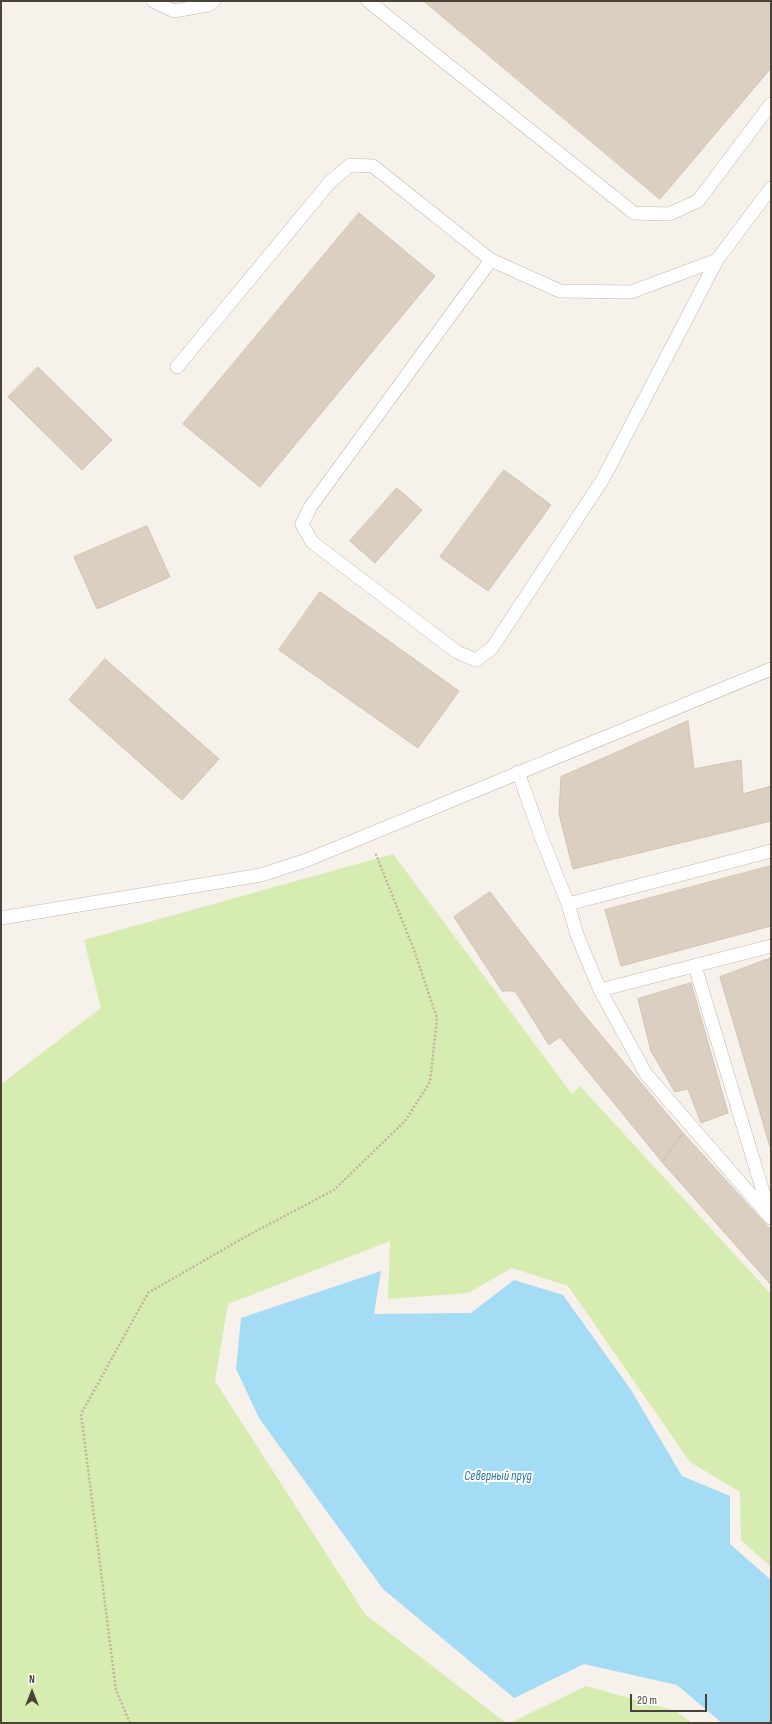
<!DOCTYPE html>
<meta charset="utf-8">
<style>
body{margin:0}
#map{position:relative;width:772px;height:1724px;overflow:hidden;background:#f6f1ea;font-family:"Sofia Sans Condensed",sans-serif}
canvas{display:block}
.frame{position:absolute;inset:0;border:2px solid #4a4137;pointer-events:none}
.north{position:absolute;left:12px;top:1672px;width:40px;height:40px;-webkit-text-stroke:3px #fff;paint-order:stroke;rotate:0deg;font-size:11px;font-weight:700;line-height:16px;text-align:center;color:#4a4137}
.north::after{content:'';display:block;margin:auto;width:14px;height:18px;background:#4a4137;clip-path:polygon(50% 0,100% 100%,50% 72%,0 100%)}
.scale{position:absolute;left:630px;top:1694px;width:77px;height:18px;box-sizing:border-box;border:2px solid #4a4137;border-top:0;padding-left:5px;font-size:12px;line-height:14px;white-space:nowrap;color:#4a4137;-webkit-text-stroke:3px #fff;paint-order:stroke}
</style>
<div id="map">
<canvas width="772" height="1724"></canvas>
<div class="frame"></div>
<div class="north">N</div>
<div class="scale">20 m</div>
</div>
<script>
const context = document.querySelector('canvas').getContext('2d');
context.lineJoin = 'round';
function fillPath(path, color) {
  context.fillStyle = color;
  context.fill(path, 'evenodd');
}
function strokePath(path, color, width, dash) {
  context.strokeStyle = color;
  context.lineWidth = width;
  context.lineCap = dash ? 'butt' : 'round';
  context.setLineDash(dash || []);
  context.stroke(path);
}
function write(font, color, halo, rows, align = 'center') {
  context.font = font + ' "Sofia Sans Condensed",sans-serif';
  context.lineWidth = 4;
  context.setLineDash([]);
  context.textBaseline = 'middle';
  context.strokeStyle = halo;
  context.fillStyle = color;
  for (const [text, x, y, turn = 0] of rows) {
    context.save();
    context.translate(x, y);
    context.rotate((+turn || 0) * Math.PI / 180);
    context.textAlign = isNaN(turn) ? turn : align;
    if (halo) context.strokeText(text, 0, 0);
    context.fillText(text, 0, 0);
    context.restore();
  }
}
fillPath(new Path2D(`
 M393,854L572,1094L580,1086L771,1294V1567L741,1540L740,1492L690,1462L568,1286L512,1268L468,1293L388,1299L390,1241L228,1304L215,1381L365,1614L506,1723H1V1084L101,1008L84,940Z
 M586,1686L676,1711L692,1723H510Z`), '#d6ecb1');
fillPath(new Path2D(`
 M381,1271L374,1314L471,1313L514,1280L563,1295L631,1390L682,1476L730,1496V1544L771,1580V1723H722L677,1685L584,1664L514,1698L383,1589L259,1418L236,1369L241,1318Z`), '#a4dbf5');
const building = new Path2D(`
 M424,1H771V68L660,199Z
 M359,213L435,276L260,487L183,424Z
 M38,367L112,440L82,470L8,397Z
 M504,470L551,505L488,591L440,557Z
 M397,488L422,510L375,563L350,541Z
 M147,526L170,577L97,609L74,557Z
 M320,592L459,691L418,748L279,650Z
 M105,659L219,759L182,800L69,700Z
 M688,721L694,769L741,760L743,794L771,786V821L573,869L559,814L561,777Z
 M771,866V926L621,966L605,910Z
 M490,892L585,1016L683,1133L662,1162L560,1037L549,1045L515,991H502L454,917Z
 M771,958V1150L720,977Z
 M691,983L728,1113L701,1123L688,1089L675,1092L651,1051L638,999Z
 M683,1133L771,1230V1285L662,1162Z`);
fillPath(building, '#dbcfc2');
strokePath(building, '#d3c3b1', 1);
const lane = new Path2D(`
 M153,1L174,11L208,5L214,1
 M368,1L634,213L669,214L698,201L771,104
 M717,260L631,292L560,291L491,260L311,506L302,524L312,542L457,652L476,660L492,648L603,479L717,260L771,188
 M177,367L330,182L350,165L373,166L491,260
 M518,772L542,839L568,904L577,935L600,990L646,1074L771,1218
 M568,904L771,851
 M1,918L261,875L307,860L771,669
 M695,966L769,1212
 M600,990L771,946`);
strokePath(lane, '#c2b8ac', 14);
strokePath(new Path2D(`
 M130,1723L116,1690L81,1414L148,1293L245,1237L334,1190L405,1121L430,1082L437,1018L414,950L375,852`), '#c5b39c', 2.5, [2, 2]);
strokePath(lane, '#fff', 13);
write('italic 13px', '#2579a4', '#fff', [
 ["Северный пруд",498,1477]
]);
</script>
